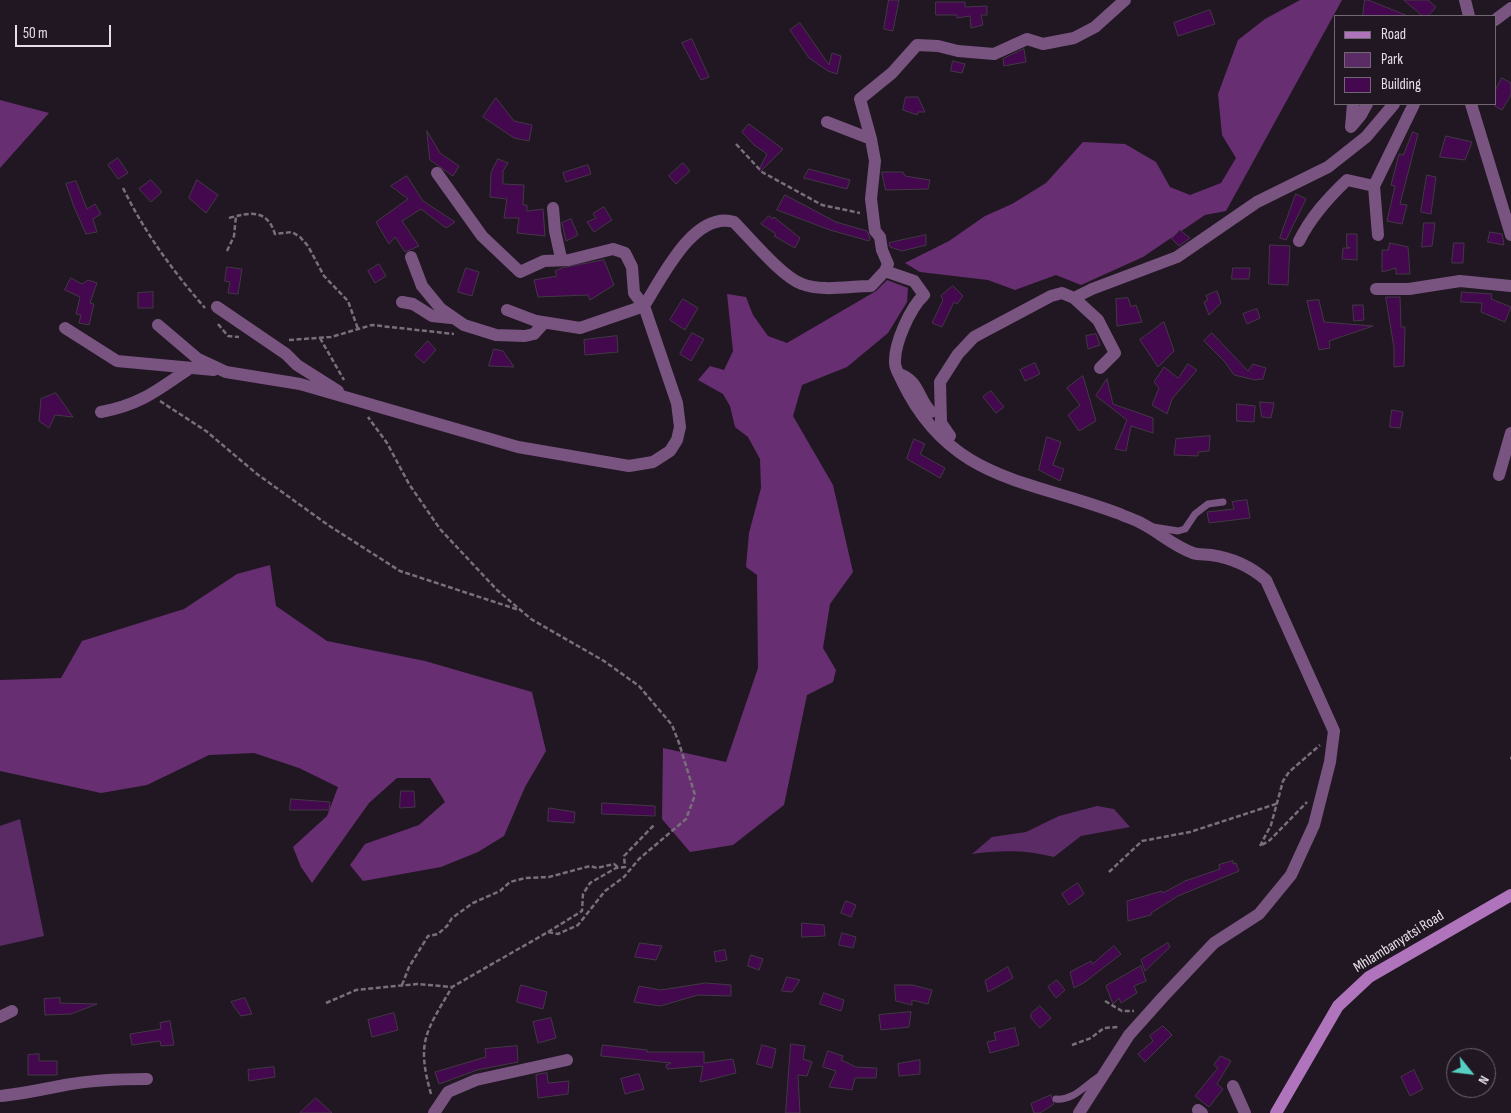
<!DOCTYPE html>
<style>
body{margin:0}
#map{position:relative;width:1511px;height:1113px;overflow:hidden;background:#211723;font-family:"Sofia Sans Condensed",sans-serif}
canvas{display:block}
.legend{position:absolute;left:1334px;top:15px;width:162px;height:90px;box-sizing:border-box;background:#211723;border:1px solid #706771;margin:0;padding:6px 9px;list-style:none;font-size:15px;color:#e6dfe7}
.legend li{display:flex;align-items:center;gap:10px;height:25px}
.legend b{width:25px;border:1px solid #706771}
.north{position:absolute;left:1446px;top:1048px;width:50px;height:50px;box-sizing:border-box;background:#211723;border:1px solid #706771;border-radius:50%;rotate:119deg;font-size:14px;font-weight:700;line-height:20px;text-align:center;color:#e6dfe7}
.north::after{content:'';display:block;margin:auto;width:18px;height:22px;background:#57cec2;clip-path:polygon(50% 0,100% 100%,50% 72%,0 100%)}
.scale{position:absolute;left:15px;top:25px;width:96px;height:22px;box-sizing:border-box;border:2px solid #e6dfe7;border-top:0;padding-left:6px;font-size:15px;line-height:18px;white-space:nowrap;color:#e6dfe7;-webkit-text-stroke:4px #211723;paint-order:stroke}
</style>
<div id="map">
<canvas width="1511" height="1113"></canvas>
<ul class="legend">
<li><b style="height:6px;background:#b074bc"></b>Road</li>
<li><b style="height:14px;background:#5b2b65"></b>Park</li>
<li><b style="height:14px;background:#43084d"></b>Building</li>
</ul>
<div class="north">N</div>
<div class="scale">50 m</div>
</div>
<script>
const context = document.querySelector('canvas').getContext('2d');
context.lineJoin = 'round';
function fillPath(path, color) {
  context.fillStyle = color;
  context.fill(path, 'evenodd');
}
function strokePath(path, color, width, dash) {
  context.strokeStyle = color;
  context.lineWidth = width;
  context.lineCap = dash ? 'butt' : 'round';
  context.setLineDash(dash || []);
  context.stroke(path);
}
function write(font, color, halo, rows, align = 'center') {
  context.font = font + ' "Sofia Sans Condensed",sans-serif';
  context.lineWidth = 4;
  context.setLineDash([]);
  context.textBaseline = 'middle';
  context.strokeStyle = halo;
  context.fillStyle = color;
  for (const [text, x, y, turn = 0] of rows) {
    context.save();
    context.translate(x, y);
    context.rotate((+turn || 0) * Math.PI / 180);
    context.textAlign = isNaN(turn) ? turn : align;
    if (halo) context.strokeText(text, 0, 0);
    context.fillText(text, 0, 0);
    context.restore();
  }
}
fillPath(new Path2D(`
 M1097,806L1114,809L1130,827L1081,836L1054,857C1027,850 1001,850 972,854L992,837L1026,832L1059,816Z
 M20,819L44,936L0,946V826Z`), '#5b2b65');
fillPath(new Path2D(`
 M1300,0H1342L1226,211L1205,215L1143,257L1081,285L1056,275L1015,290L988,280L920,272L905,263L949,241L985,216L1012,204L1046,183L1083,142L1125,144L1156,162L1170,187L1190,195L1221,183L1236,158L1222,135L1218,94L1238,40L1265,19Z
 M0,100L49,113L0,168Z
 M887,280L908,288L907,302L888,333L847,367L802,385L793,416L833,485L853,572L830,604L823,648L836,670L833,682L807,695L784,805L733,845L690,852L662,819L663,748L726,762L758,668L757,575L746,567L749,533L761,488L760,459L748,437L735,427L730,406L723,394L698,380L710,366L724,370L733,351L727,294L746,297L753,315L768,336L787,343L876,291Z
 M270,565L276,606L327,641L425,661L532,692L546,751L525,787L504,836L478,852L441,867L363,881L350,865L365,844L419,825L445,802L430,778H397L369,803L312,883L301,867L293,847L327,816L338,787L299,768L254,753L209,755L147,785L101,793L0,771V680L61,678L82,641L184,609L237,574Z`), '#672f71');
const building = new Path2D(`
 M889,0H899L893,31L884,29Z
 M1365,0H1368L1408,16H1363Z
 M1404,0H1428L1436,7L1428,16H1423Z
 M936,2H965V7L987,6V15H981L983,25L971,28L970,16L957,18V15H936Z
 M1210,10L1215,24L1178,36L1174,23Z
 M800,23L829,65L832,53L841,56L837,74L828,71L809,58L790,30Z
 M692,39L709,77L701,80L682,43Z
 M1024,49L1026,62L1004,66L1003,59Z
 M953,61L965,64L962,73L951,71Z
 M1502,78L1511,83V95L1502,110L1495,106V91Z
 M906,97H918L925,112H918L917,115L903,110Z
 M496,98L514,121L532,125L529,141L514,138L483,117Z
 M749,124L783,149L761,171L759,170L767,154L754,145L742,132Z
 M427,131L440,153L459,166L453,176L430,160Z
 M1413,132L1418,134L1400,204L1407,205L1402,224L1387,221L1395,186L1391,185L1399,154L1403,155Z
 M1446,136L1472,142L1465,160L1440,157Z
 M118,158L128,173L118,179L108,165Z
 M498,159L508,163L503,171V184L524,185L523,205H527V211L543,209L545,236L517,233L519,218H504L507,199L490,197L491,173Z
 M683,163L690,171L676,184L669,176Z
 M588,165L591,174L566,182L563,173Z
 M809,169L850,180L847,189L804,178Z
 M882,172H903L905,176L930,180L928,189L886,190Z
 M1427,175L1436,177L1431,214L1421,212Z
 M407,176L423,201L455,222L446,228L421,209L402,221L419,246L405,252L395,237L389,244L376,222L408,199L391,186Z
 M151,180L162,192L151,202L139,189Z
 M197,180L218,195L206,213L189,198Z
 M76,181L87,209L95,204L101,214L93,219L97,232L86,234L74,207L66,184Z
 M1296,194L1306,199L1286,240L1280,238Z
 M785,195L836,222L867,231L870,238L869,241L830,230L777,210Z
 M604,207L612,220L594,232L587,222L596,218L593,214Z
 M769,216L773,219L774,217L800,238L795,248L774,236L776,234L761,224Z
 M571,219L578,235L566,241L562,223Z
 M1424,223H1435L1432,246L1422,247Z
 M1180,230L1190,238L1179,246L1172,239Z
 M1490,232L1502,234L1504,245L1488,242Z
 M1347,234H1357V260L1342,259L1343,248H1350L1347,247Z
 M926,235V245L902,251L890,247L889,243Z
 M1390,243L1408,247L1410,274H1396V268L1382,272V250H1388Z
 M1454,243H1464L1463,263H1452Z
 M1270,245L1290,246L1288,285L1269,284Z
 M604,260L614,285L590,300L588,295L538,297L534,280L557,276L555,271L562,268Z
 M379,264L386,276L375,283L368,271Z
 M227,267L242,269L238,294L228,293L230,282L225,281Z
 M466,268L479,272L472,296L458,292Z
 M1233,268H1250L1249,279H1232Z
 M71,278L82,284L88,280L97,283L90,303L94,304L89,325L79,323L81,315L76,314L80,297L65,290Z
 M953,286L963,296L957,304L954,302L942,327L932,323L943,300L941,296Z
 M1217,291L1221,303L1209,315L1204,302L1208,300L1206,296Z
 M153,292V308H138V293Z
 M1462,292L1492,294L1491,299L1511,307L1505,322L1481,312L1482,303L1461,302Z
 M1386,297H1400L1401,327H1405L1404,366L1394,367V348Z
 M1128,298L1131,307L1136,305L1142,322L1117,326L1116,299Z
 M683,299L698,308L685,330L670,320Z
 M1319,300L1324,322L1373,326L1329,341L1330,348L1319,350L1307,301Z
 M1353,305H1363L1364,320L1354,321Z
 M1257,309L1260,318L1247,324L1243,314Z
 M1164,322L1174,351L1158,367L1140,340Z
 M692,333L704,339L691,361L680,354Z
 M1212,333L1248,371L1253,364L1266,368L1263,379L1255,380L1234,375L1225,362L1204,341Z
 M1096,334L1100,345L1088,349L1086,336Z
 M617,336L618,352L585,355L584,340Z
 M428,341L436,350L424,363L415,355Z
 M494,349L503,351L514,367L489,366Z
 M1035,363L1040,374L1025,381L1020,370Z
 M1188,364L1197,370L1172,399L1167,414L1152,405L1159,388L1154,382L1164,367L1178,378Z
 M1083,376L1096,421L1079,431L1068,415L1080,405L1067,388Z
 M1107,379L1113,404L1153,418V433L1131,426L1126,451L1115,449L1127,420L1096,396Z
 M991,391L1004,407L996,413L983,397Z
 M56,393L73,417L55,415L49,428L39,421L41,399Z
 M1260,402L1274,403L1271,418L1262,417Z
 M1237,404L1255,406L1254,422L1237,421Z
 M1392,410L1403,412L1400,428L1390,427Z
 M1210,436L1209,451L1198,452V456L1174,455L1176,439Z
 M1047,437L1061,442L1053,465L1064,469L1060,481L1039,470Z
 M914,439L925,444L920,454L945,468L940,478L907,459Z
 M1247,500L1250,518L1209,523L1207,512L1234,509L1232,502Z
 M401,791H414L415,807L400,808Z
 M291,799L330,802L329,810H290Z
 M602,803L655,806V816L602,814Z
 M549,808L575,812L574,823L548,821Z
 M1233,861V864L1236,863L1239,871L1178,896L1151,913V915L1128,921L1127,901L1162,891L1163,893L1185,881L1220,869L1219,865Z
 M1078,883L1084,894L1069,905L1062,894Z
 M846,901L856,905L851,917L841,913Z
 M802,923L824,925L825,936L802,937Z
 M842,933L856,937L853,948L839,945Z
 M640,943L662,946L656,960L635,957Z
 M1168,943L1170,947L1145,971L1141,960Z
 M1114,946L1121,954L1085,982L1074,988L1070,972L1091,961L1092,964Z
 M725,950L727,960L716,962L714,952Z
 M751,955L763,959L759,970L748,966Z
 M1141,966L1146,981L1134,986L1137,993L1121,1003L1119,998L1113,1004L1106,986Z
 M1008,967L1013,978L988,992L985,981Z
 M787,977L800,980L792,992L782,991Z
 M1057,980L1065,990L1056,998L1048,987Z
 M706,983L731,985V996L698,995L660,1006L634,1002L639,986L660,990Z
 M521,985L547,992L543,1009L517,1002Z
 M895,985H912L932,990L928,1004L912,1000V1005L896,1001Z
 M824,993L844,1000L841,1011L820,1004Z
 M60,998V1003L97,1004L71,1014L45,1015L44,999Z
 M245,998L252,1014L241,1016L231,1002Z
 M1040,1006L1051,1018L1040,1028L1031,1018V1014Z
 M911,1012L909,1027L881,1030L879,1015Z
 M394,1013L398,1030L372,1037L368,1020Z
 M551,1018L556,1038L538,1043L533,1022Z
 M170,1021L174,1045L161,1046L160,1041L132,1045L130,1034L161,1029L160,1023Z
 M1163,1026L1172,1035L1145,1062L1138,1054L1153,1041L1150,1036Z
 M1015,1028L1019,1045L990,1053L987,1042L996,1040L994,1033Z
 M791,1044L805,1046L803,1059L812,1062L807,1076L798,1075L800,1113H786Z
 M603,1045L647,1050V1052H704V1063L733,1059L736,1073L700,1082L703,1066L667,1069L666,1065L671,1063L601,1056Z
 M762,1045L776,1049L772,1068L757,1064Z
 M517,1046L518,1062L477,1070L439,1084L435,1072L486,1057L485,1049Z
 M828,1051L843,1056L841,1060L856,1067L877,1068L876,1078H855L852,1090L829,1087L836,1071L823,1067Z
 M39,1054V1061H57V1075H28V1055Z
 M1221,1056L1231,1061L1217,1084L1223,1089L1209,1107L1195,1096L1218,1068L1214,1065Z
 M920,1060V1074L899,1076L898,1064Z
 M274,1067L275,1077L249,1081L248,1070Z
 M1414,1070L1423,1089L1410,1096L1401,1077Z
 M547,1073L548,1083L569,1081L568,1094L538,1098L536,1075Z
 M639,1074L644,1089L625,1094L621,1079Z
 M1051,1095L1054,1104L1040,1113H1034L1031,1104Z
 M316,1098L332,1113H300Z`);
fillPath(building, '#43084d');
strokePath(building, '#433845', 1);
strokePath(new Path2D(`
 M736,144L762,172L822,205L860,213
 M123,188C145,233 172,270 205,308
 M229,218C251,212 267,209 275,234L292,232L300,237L308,246L324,276L348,301L358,329
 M227,251L234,236L236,216
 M218,324L228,336L239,337
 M320,338L344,380
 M289,340L331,337L372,325L454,334
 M160,401L206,431L257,474L328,525L400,571L519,610
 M1510,758H1511
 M1262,845L1270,840L1307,802
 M1260,846L1271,825L1283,781L1289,772L1320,745
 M1109,872L1142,841L1190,832L1276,804
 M548,932L582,911L583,894L590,883L616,868L625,867L624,856L655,824
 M402,985L409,967L428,936L438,934L447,926L452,918L473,903L500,891L510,882L525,878L549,877L590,866L597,868L614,864L619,868
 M1105,1001L1122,1011H1134
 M326,1003L356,990L417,984L452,987L548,932L558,934L578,925L605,891L624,877L639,859L686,819L695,795L679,743L672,725L639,686L604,661L531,619L497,590L440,529L409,484L387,443L368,417
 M1072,1045L1091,1038L1104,1028L1119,1027
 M431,1094C416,1041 426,1032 452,987`), '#786f79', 2.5, [5, 2.5]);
strokePath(new Path2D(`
 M1153,527L1178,531L1185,529L1195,514L1208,504L1223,502
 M1056,1099C1074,1101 1086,1084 1100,1076`), '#7a5481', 7);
strokePath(new Path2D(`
 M1465,0L1469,16
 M1495,20L1511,8
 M1353,104L1351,127L1361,115L1367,104
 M1471,104L1511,235
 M827,122L871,139L860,99L892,73L917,45L938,46L958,51L994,54L1027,39L1043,44L1074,38L1095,27L1125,0
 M871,139L875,161L871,199L875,231L880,237L882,250L888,264L885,271
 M437,173L482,236L520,272L544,261L569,260L613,249L625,253L632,267L634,293L644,306C662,278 694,210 734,222C750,238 782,277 802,284C822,292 850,286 871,286L885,271L914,281L924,295C910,308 894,344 895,363C895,369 900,376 902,381C950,482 1029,479 1120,514C1126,517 1134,519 1141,523C1159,532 1173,546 1193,553C1199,555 1205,554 1211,555C1232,558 1250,566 1266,580L1334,731L1330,762L1314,825L1291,875L1259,914L1214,943L1163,997L1129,1035L1079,1113
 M553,208L555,231L561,258
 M1378,235L1374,186L1414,104
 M1299,241C1311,217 1327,199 1347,180L1374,186
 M411,257L422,286L441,309L464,325L496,335L525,336L534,334L544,323
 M1376,289H1409L1460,281L1511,286
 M1074,298L1098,320L1115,353L1100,368
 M402,302L413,304L432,316L451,318
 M217,307L286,354L297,365L338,391
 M158,325L198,359L226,372L300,384L518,447L629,466L653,462L670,451L677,440L680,427L677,403L644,306L580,328L536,321L507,310
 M65,328L117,361L214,370
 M899,374C919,380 918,399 931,412
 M101,412C140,405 158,390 190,368
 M950,436L941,423L940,382L958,354L974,337L1051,296L1062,293L1074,298L1092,289L1177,257L1257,202L1328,167L1366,137L1394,104
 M1499,475L1511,433
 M0,1017L12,1011
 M1233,1086L1245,1113
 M0,1096C23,1094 43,1089 65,1085C92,1080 120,1079 147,1079
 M1198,1110L1202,1113
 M434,1113L448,1092L476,1080L567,1060`), '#7a5481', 12);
strokePath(new Path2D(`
 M1276,1113L1338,1006L1369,977L1511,895`), '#b074bc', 12);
write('15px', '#e6dfe7', '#211723', [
 ["Mhlambanyatsi Road",1399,942,-32]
]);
</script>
